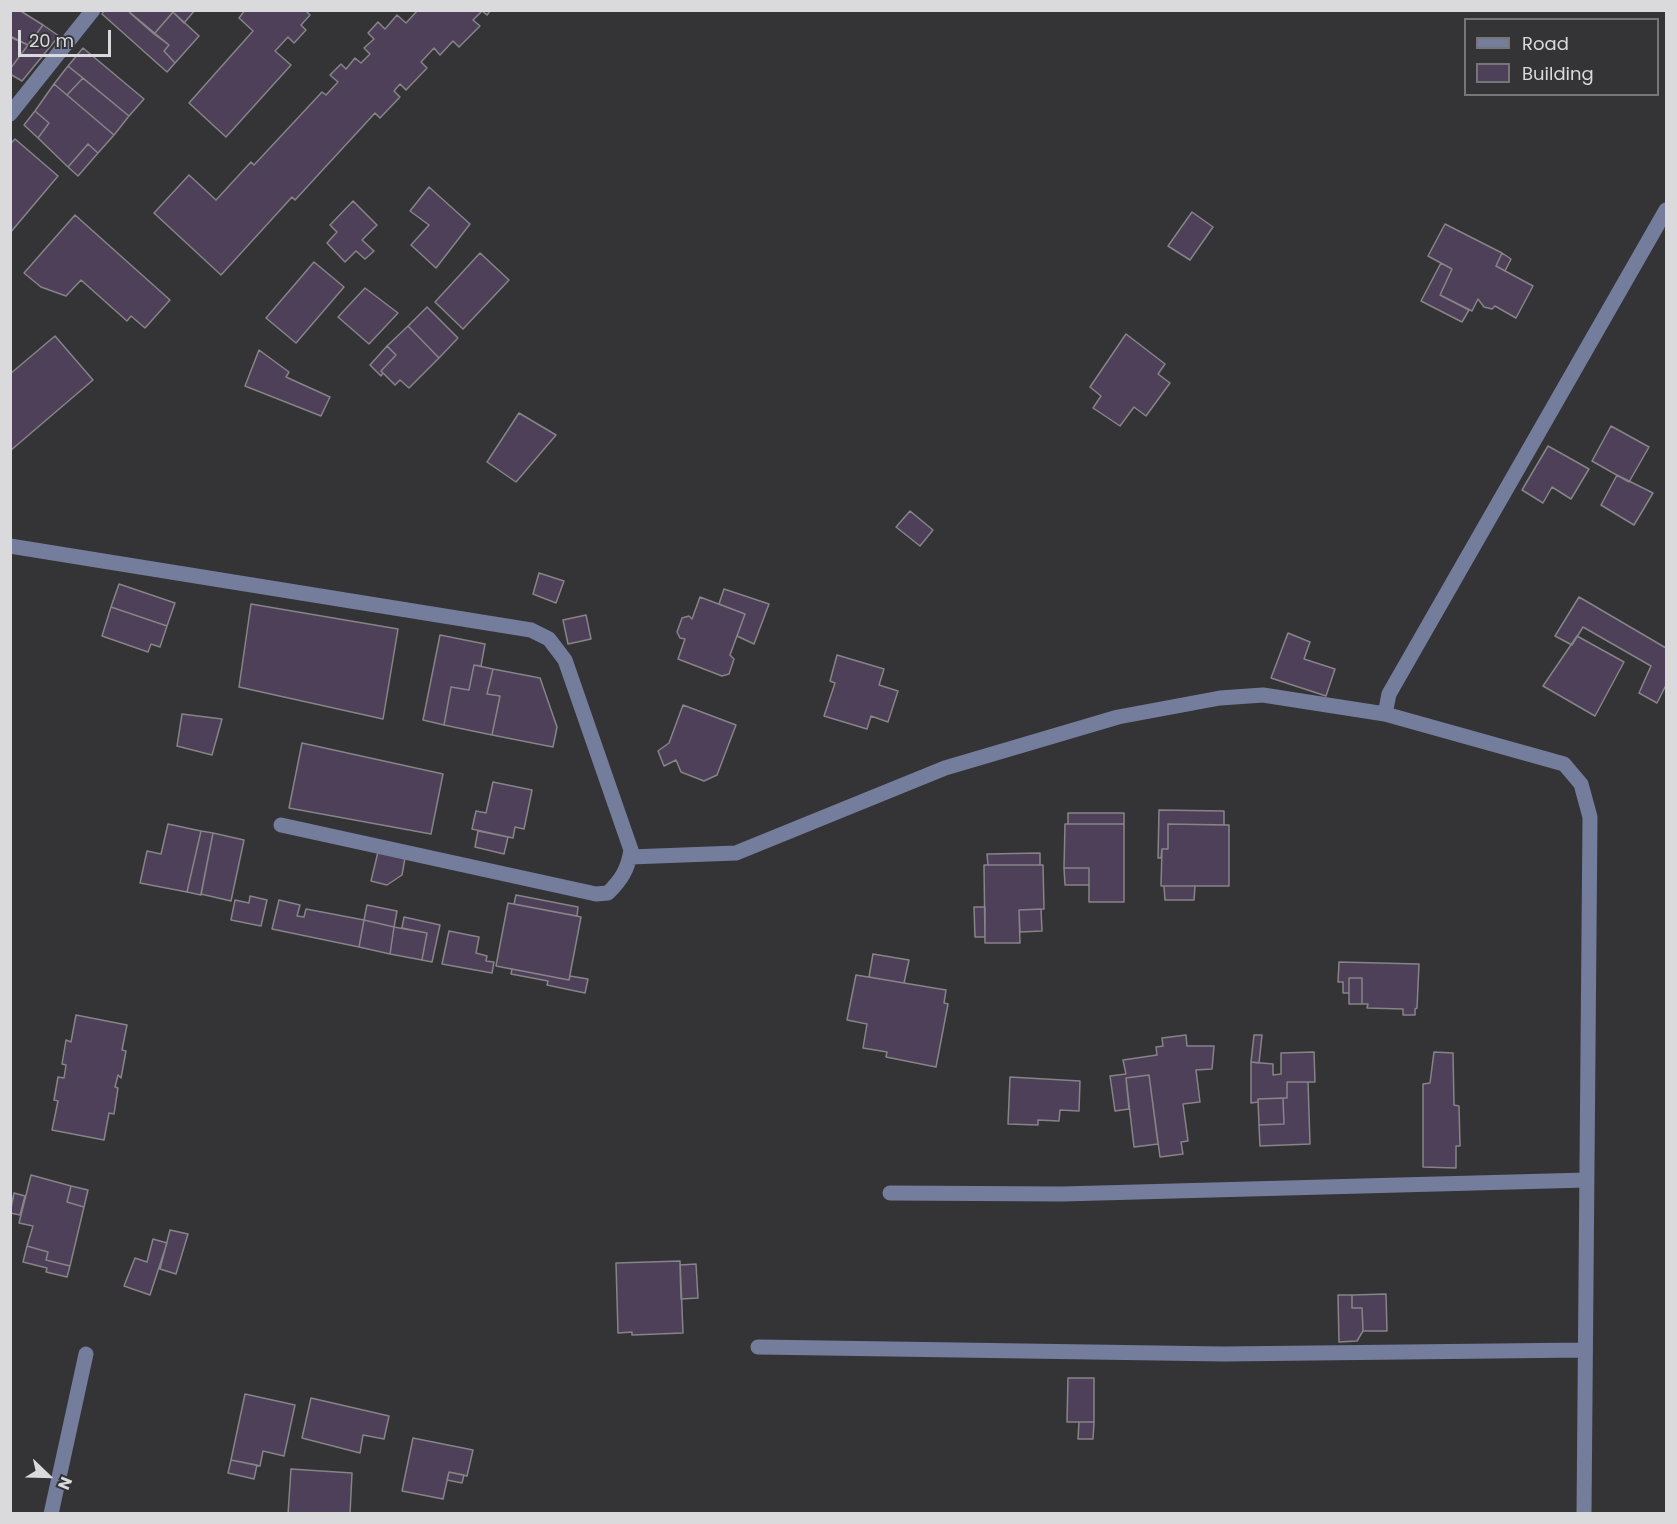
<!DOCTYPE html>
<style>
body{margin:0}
#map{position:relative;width:1677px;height:1524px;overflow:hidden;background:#343437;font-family:Poppins,sans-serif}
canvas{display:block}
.frame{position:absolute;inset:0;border:12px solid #dadadc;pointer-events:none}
.legend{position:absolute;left:1464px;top:18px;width:195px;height:78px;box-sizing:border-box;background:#343437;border:2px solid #767679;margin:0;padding:8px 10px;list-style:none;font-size:18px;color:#dadadc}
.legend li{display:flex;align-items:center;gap:12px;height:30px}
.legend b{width:30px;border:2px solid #767679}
.north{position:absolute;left:18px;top:1446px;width:60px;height:60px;-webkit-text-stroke:4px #343437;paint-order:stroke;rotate:113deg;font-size:16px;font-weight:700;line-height:24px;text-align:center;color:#dadadc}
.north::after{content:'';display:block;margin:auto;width:21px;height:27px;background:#dadadc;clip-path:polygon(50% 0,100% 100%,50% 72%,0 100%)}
.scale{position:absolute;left:18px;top:30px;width:93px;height:27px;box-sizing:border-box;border:3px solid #dadadc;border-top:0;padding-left:8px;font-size:18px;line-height:21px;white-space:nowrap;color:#dadadc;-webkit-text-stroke:4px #343437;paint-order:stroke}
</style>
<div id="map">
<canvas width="1677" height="1524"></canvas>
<div class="frame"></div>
<ul class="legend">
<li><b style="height:8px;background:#747d9b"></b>Road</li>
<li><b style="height:16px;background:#4e4058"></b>Building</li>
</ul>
<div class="north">N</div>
<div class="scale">20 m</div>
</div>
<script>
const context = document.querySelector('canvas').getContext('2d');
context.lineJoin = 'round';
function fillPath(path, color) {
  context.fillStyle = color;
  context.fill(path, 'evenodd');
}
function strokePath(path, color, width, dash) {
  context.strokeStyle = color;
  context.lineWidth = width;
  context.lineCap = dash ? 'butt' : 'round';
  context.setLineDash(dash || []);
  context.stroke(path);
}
const building = new Path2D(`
 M10,10H19L43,25L28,45L10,37Z
 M104,10H127L169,45L164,51L175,63L167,72L102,14Z
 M132,10H175L154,34L130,13Z
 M175,10H195L184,23L173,12Z
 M245,10H305L310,15L301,25L306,30L294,43L288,37L275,51L291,65L226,137L189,103L253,31L239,18Z
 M418,10H491L487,15L482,11L473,20L480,26L459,47L453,41L440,55L434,48L421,62L427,68L406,90L400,84L394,91L400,97L380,118L375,113L295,200L292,197L221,275L154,213L189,175L216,200L251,162L254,165L322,92L326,95L338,82L330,75L341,64L346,69L355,58L361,63L370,54L364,48L374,39L368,33L378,22L385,29L397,15L406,23Z
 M173,12L199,36L175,63L164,51L169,45L154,34Z
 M43,25L59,36L22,81L10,74V69Z
 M12,37L28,45L10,69V39Z
 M83,48L144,99L129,116L68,66Z
 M68,66L83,78L67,95L54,84Z
 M83,78L129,116L114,135L67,95Z
 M54,84L114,135L98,153L88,144L68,167L38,138L49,123L35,111Z
 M35,111L49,123L38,138L24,125Z
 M15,139L58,176L10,233V144Z
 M88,144L98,153L78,176L68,167Z
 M429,187L470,224L436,268L411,245L429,225L410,211Z
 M353,201L377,225L362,240L374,251L365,259L356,251L345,262L327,243L337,232L330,225Z
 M1192,212L1213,227L1190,260L1168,246Z
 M75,215L170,300L145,328L131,316L127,321L81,280L66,296L41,287L24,273Z
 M1445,224L1502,253L1496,266L1533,286L1516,318L1495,306L1492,309L1484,307L1478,299L1472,311L1440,295L1452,269L1428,256Z
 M480,253L509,280L463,329L435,302Z
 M1502,253L1511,259L1505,271L1496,266Z
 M314,262L344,287L296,343L266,318Z
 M1441,263L1452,269L1440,295L1469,310L1462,322L1421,301Z
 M365,288L398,313L369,344L338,317Z
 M427,307L458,338L439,358L408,326Z
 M408,326L439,358L409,388L400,380L395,385L381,371L396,355L387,346Z
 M1126,334L1165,364L1158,374L1170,383L1146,416L1134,407L1120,426L1093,408L1101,396L1090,387Z
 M55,336L93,380L10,451V374Z
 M387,346L396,355L381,371L383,373L381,376L370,365Z
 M259,350L289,372L286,377L330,397L321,416L245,386Z
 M519,413L556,435L516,482L487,462Z
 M1611,426L1649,447L1629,482L1592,461Z
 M1548,446L1589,469L1571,499L1552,487L1543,503L1522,490Z
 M1617,475L1653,493L1634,525L1601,505Z
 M910,511L933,530L920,546L896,527Z
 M539,573L564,581L556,603L533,594Z
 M119,584L175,603L167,626L111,607Z
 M724,589L769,604L754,644L737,636L745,614L719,604Z
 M700,597L745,614L730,655L734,659L729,674L722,676L678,659L685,639L680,638L677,632L682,618L689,616L692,619Z
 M1579,597L1666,648V685L1657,703L1639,693L1651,666L1583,627L1572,645L1555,636Z
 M251,604L398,629L383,719L239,687Z
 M111,607L167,626L160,647L151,644L148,652L102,636Z
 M586,615L591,639L568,644L563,620Z
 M1288,633L1310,642L1304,659L1335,669L1326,696L1271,678Z
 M440,635L485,644L481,666L474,665L469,690L451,687L444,725L423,720Z
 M1577,636L1624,662L1595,716L1543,686Z
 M837,655L884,669L879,685L898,691L888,722L871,716L867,729L824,716L835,683L830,681Z
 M474,665L493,669L487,694L500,696L492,735L444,725L451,687L469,690Z
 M493,669L540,678L557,727L553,747L492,735L500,696L487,694Z
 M683,705L736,725L717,775L704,781L681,772L676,760L664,766L658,751L669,743Z
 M182,714L222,719L212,755L177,746Z
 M302,743L443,774L431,834L289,808Z
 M493,782L532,790L524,829L515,827L513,838L472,829L476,811L486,813Z
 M1159,810L1224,811V825L1168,824V849H1162L1161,858H1158Z
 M1068,813H1124V824H1068Z
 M168,824L201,831L187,892L140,883L147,851L161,854Z
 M1065,824H1124V902H1089V868H1064Z
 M1168,824L1229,825V886H1161L1162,849H1168Z
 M201,831L213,833L201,895L187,892Z
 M478,831L508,837L504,854L475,847Z
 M213,833L244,840L231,901L201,894Z
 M378,852L405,858L402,875L387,885L371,881Z
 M1040,853V865H988L987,854Z
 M984,865H1043L1044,909L1019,910L1020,943H985Z
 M1064,868H1089V885H1065Z
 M1164,886H1195L1194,900H1165Z
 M516,895L578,907L577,916L514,904Z
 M250,896L267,900L261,926L231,920L235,900L249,903Z
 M279,900L300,905L297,916L304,917L306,909L364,920L359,947L272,929Z
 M508,903L581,917L569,980L496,966Z
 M367,905L397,911L394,927L364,920Z
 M974,907H985V937H975Z
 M1041,909L1042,931L1020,932L1019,910Z
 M404,917L440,925L432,962L422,960L427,933L402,928Z
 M364,920L394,927L390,954L359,947Z
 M394,927L427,933L422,960L390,954Z
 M449,931L479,937L476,953L487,956L486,961L494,962L492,973L442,964Z
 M873,954L909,960L904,983L869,977Z
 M1339,962L1419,964L1417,1008L1415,1009V1015H1403V1009L1367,1008L1368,1004H1362V978H1349V993H1343V982H1338Z
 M512,969L569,980L570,976L588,979L585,993L547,985L548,981L511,974Z
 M856,975L946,990L944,1003L948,1004L936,1067L886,1057L887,1052L863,1048L867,1024L847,1020Z
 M1349,978H1362V1004H1349Z
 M76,1015L127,1025L122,1050L126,1051L121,1078L118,1075L115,1087L118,1088L114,1114L109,1113L104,1140L52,1130L58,1101L54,1100L58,1077L64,1078L66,1065L62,1064L66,1040L71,1042Z
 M1186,1035L1187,1046H1214L1212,1069L1196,1070L1200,1102L1183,1104L1188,1141L1181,1142L1183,1154L1160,1157L1149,1075L1126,1078L1129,1109L1115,1111L1110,1076L1126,1074L1123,1060L1157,1055L1156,1047L1163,1046L1162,1038Z
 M1254,1035H1262L1259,1063L1251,1062Z
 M1314,1052L1315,1082H1287V1098L1258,1099V1102L1251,1103V1062L1273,1064V1075L1281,1074V1053Z
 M1434,1052L1453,1053L1454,1105L1459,1106L1460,1146H1456V1168L1423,1167V1084L1430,1083Z
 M1149,1075L1158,1144L1134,1147L1126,1078Z
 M1010,1077L1080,1081L1079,1111L1060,1110L1059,1121L1038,1120V1125L1008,1124Z
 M1287,1082H1308L1310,1144L1260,1146L1259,1125L1284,1124L1283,1098H1287Z
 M1283,1098L1284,1124L1259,1125L1258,1099Z
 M31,1175L71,1186L67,1202L84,1207L70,1266L46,1260L48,1252L27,1246L33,1226L19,1223Z
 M71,1186L88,1190L84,1207L67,1202Z
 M14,1193L25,1196L20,1215L10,1213Z
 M170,1230L188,1234L176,1274L160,1269Z
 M153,1239L167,1243L150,1295L124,1286L135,1258L147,1262Z
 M27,1246L48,1252L46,1260L70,1266L67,1277L46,1272L47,1268L23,1262Z
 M680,1261L683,1333L632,1335V1332L618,1333L616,1263Z
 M696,1264L698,1298L681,1299L680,1265Z
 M1386,1294L1387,1331H1363L1362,1308H1352V1295Z
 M1338,1295H1352V1308H1362L1363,1331L1357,1341L1339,1342Z
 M1068,1378H1094V1422H1067Z
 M245,1394L295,1405L284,1456L263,1451L260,1466L231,1460Z
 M311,1398L389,1416L384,1439L363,1435L360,1453L302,1438Z
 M1079,1422H1094L1093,1439H1078Z
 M413,1438L473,1450L467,1476L449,1472L443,1499L402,1491Z
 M231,1460L257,1465L254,1479L228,1473Z
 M291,1469L352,1473L350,1514H288Z
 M449,1472L464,1475L462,1483L447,1480Z`);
fillPath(building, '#4e4058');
strokePath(building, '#868487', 1.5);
strokePath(new Path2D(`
 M10,114L93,10
 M10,546L531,630L549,639L565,660L631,850C628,869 622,879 608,893L596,894L281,825
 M1385,714L1389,694L1666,210
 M630,857L736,853L945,768L1118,717L1220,698L1263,695L1385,714L1564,764L1581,784L1590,817L1584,1514
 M890,1193L1062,1194L1587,1180
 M758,1347L1224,1354L1585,1350
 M51,1514L86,1354`), '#747d9b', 15);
</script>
